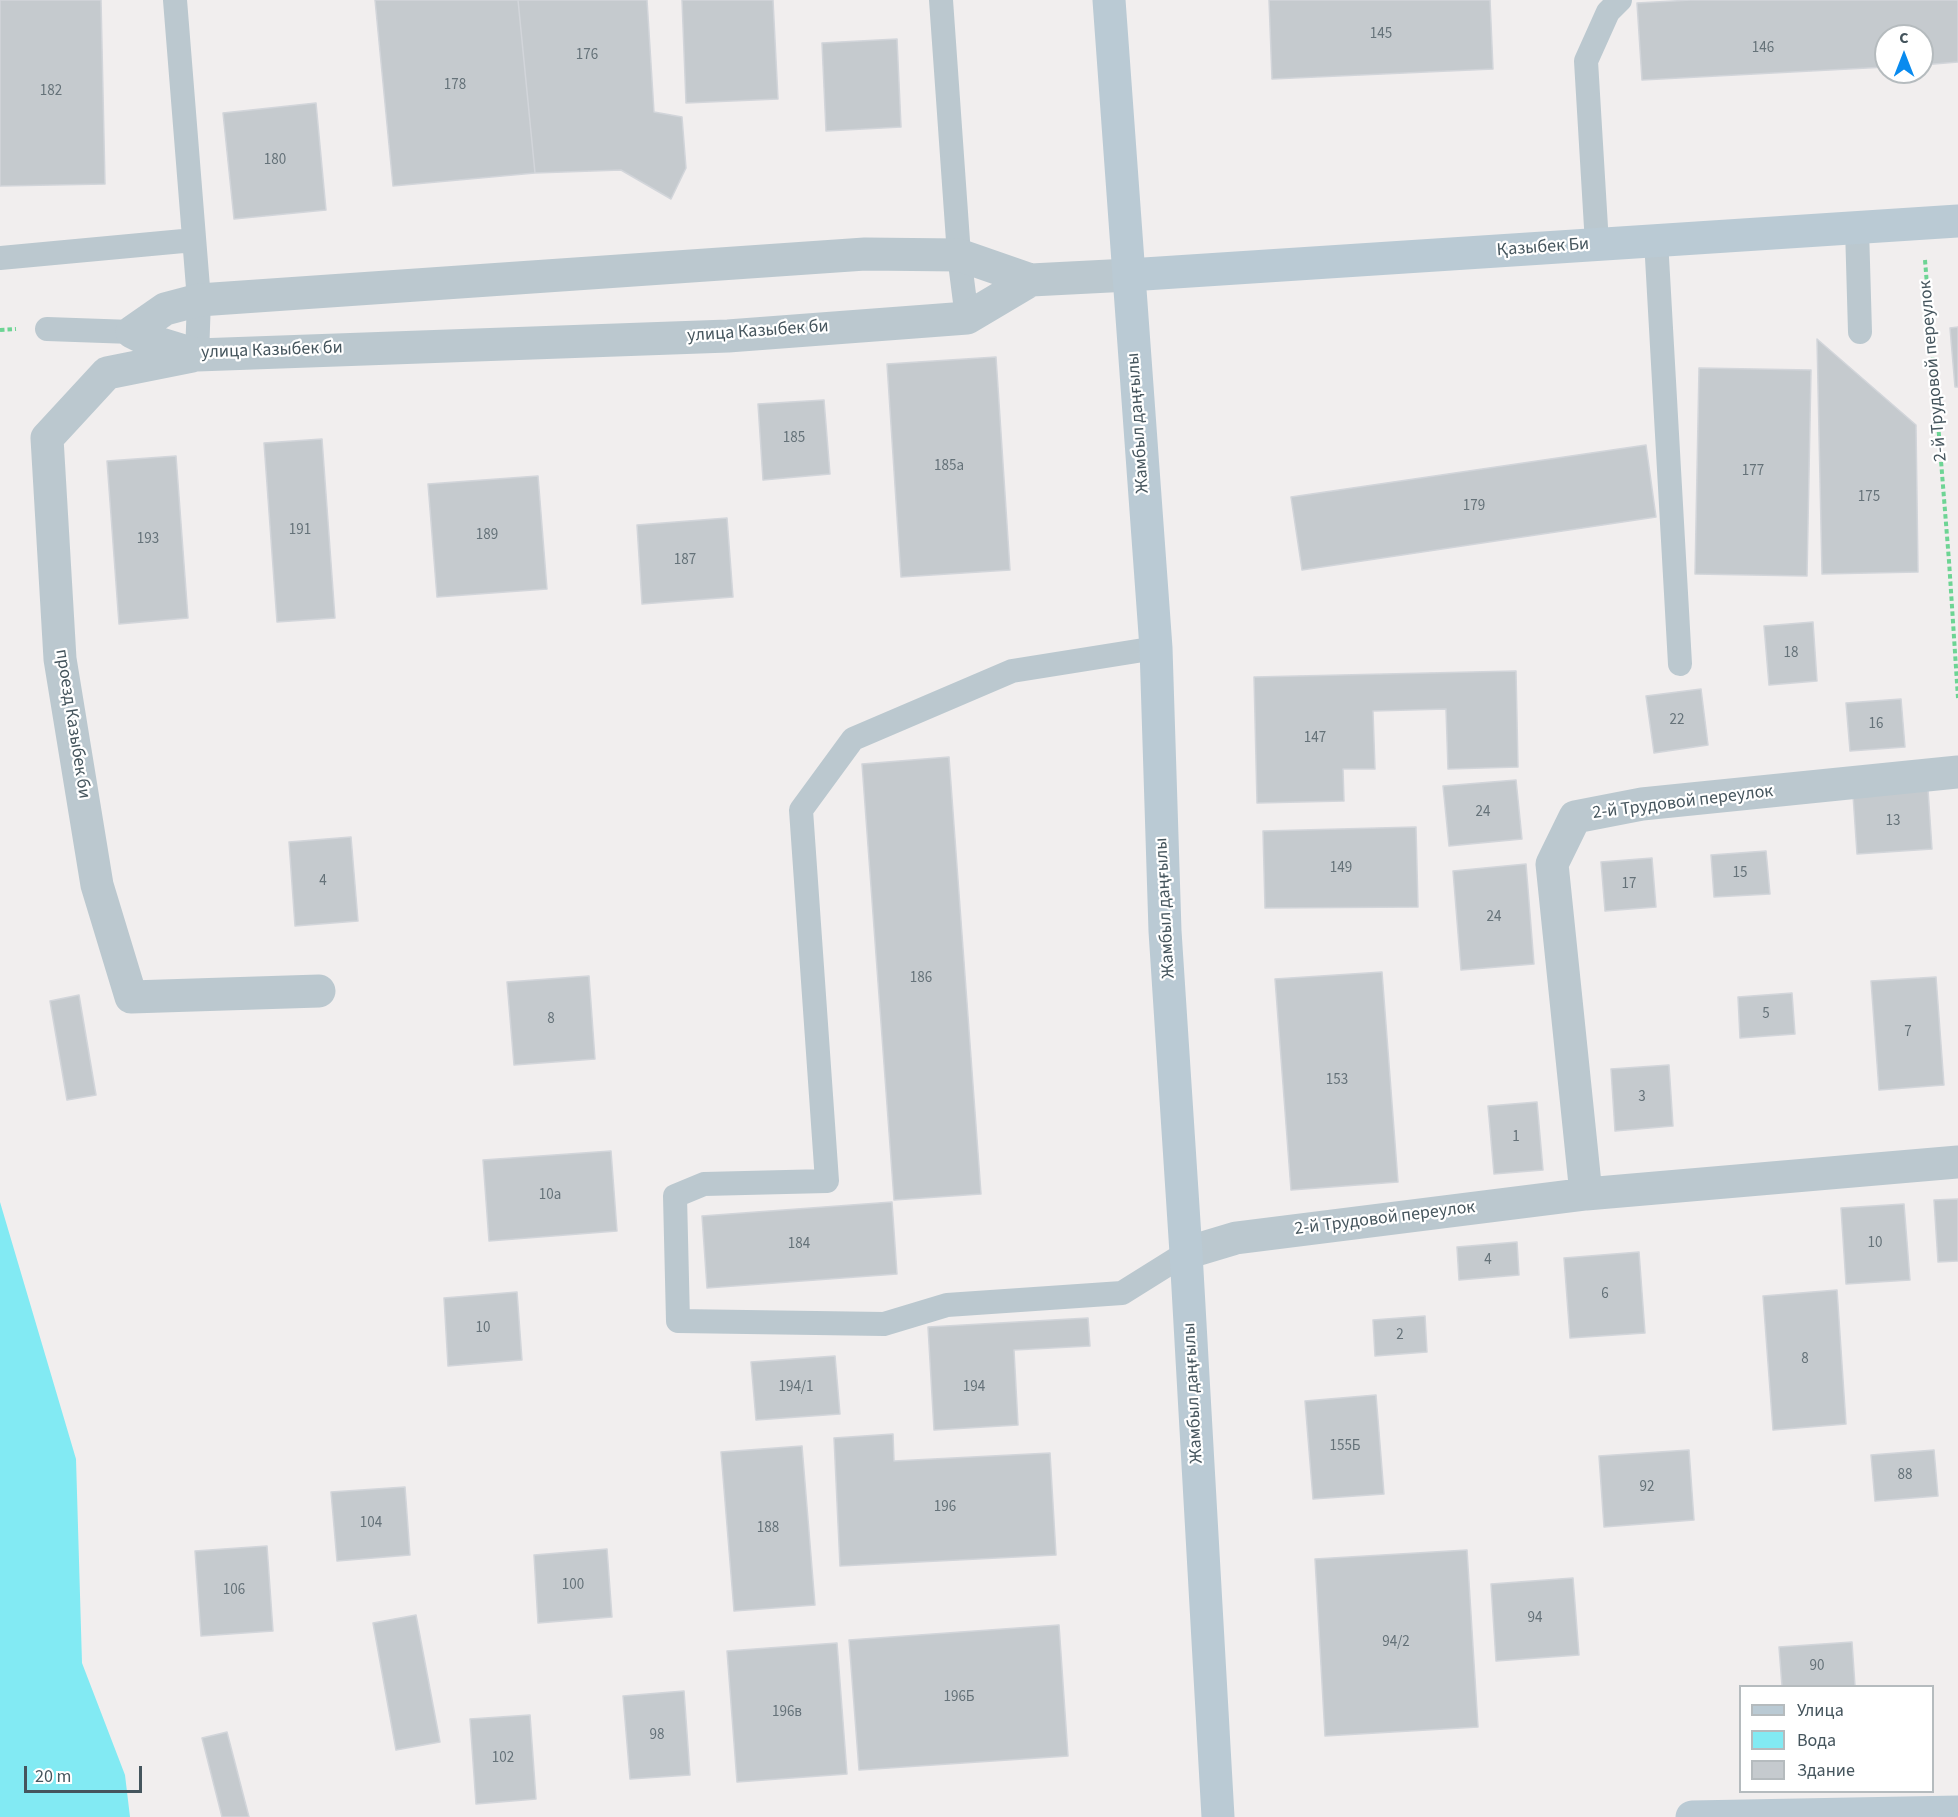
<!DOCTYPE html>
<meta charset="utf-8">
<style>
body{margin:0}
#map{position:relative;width:1958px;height:1817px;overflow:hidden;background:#f1eeee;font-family:"Source Sans 3",sans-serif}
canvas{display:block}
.legend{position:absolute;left:1739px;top:1685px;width:195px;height:108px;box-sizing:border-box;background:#fff;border:2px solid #b5bbbe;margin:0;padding:8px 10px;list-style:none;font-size:18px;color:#45555d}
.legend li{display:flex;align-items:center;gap:12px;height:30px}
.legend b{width:30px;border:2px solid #b5bbbe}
.north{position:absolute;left:1874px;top:24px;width:60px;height:60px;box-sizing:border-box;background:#fff;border:2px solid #b5bbbe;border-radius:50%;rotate:0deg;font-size:16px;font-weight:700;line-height:24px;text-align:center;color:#45555d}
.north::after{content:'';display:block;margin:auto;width:21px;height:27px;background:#098bef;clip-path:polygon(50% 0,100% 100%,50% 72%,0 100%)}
.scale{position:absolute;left:24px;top:1766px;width:118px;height:27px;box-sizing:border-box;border:3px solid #45555d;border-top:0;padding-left:8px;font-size:18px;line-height:21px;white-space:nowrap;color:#45555d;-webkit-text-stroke:4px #fff;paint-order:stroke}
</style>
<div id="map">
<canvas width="1958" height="1817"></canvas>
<ul class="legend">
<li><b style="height:8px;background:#bacad4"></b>Улица</li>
<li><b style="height:16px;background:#82eaf3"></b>Вода</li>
<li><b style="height:16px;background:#c5cace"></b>Здание</li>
</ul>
<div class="north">С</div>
<div class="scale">20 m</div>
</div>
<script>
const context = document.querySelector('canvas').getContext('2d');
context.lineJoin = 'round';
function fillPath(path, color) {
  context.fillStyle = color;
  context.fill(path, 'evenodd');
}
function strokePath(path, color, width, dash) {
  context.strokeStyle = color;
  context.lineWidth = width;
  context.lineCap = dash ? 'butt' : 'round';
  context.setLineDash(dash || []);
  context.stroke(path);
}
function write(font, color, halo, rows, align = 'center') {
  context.font = font + ' "Source Sans 3",sans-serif';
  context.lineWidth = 4.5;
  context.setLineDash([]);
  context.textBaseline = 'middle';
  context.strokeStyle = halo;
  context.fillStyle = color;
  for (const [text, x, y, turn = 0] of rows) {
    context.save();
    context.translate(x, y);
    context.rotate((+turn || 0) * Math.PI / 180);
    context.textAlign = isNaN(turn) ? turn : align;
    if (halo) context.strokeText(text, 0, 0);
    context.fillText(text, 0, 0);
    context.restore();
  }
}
fillPath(new Path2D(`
 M0,1202L76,1459L82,1663L125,1775L130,1817H0Z`), '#82eaf3');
const building = new Path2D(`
 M0,0H101L105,184L0,186Z
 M375,0H518L535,173L393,186Z
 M518,0H647L654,112L682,117L686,168L671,199L621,170L535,173Z
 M682,0H773L778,99L686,103Z
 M1269,0H1490L1493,69L1272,79Z
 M1691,0H1958V62L1922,65V36H1886V67L1642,80L1637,3Z
 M897,39L901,127L826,131L822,43Z
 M316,103L326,210L234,219L223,113Z
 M1958,327V387H1955L1950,328Z
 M1817,339L1916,425L1918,572L1822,574Z
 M996,357L1010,570L901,577L887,364Z
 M1699,368L1811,370L1807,576L1695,574Z
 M824,400L830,474L763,480L758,404Z
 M322,439L335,618L277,622L264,443Z
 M1646,445L1656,517L1302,570L1291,497Z
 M176,456L188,618L119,624L107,461Z
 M538,476L547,589L437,597L428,484Z
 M727,518L733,597L642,604L637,525Z
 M1813,622L1817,681L1769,685L1764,626Z
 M1516,671L1518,767L1448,769L1446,709L1373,711L1375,769H1343L1344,801L1257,803L1254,677Z
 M1701,689L1708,745L1654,753L1646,696Z
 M1901,699L1905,747L1850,751L1846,703Z
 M949,757L981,1194L894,1200L862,764Z
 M1516,780L1522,839L1449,846L1443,786Z
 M1928,790L1932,849L1857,854L1853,795Z
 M1416,827L1418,907L1265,908L1263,831Z
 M351,837L358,921L295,926L289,842Z
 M1766,851L1770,894L1714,897L1711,855Z
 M1652,858L1656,907L1605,911L1601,862Z
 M1526,864L1534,964L1461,970L1453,871Z
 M1382,972L1398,1182L1291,1190L1275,979Z
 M589,976L595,1059L514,1065L507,982Z
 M1936,977L1944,1085L1879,1090L1871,981Z
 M1792,993L1795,1034L1740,1038L1738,997Z
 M79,995L96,1095L67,1100L50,1001Z
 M1669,1065L1673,1126L1615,1131L1611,1069Z
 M1537,1102L1543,1170L1494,1174L1488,1106Z
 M611,1151L617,1231L489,1241L483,1160Z
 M1958,1199V1261L1938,1262L1934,1200Z
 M892,1202L897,1274L707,1288L702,1216Z
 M1904,1204L1910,1280L1846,1284L1841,1208Z
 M1517,1242L1519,1275L1459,1280L1457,1247Z
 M1639,1252L1645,1333L1570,1338L1564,1258Z
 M1837,1290L1846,1424L1773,1430L1763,1296Z
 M517,1292L522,1360L448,1366L444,1298Z
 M1425,1316L1427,1352L1375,1356L1373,1320Z
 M1088,1318L1090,1346L1014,1350L1018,1425L934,1430L928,1327Z
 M835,1356L840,1414L756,1420L751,1362Z
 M1376,1395L1384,1494L1313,1499L1305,1401Z
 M893,1434L894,1461L1050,1453L1056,1555L840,1566L834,1438Z
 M802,1446L815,1605L734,1611L721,1452Z
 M1689,1450L1694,1520L1604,1527L1599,1456Z
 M1934,1450L1938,1496L1875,1501L1871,1455Z
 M405,1487L410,1555L337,1561L331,1492Z
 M267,1546L273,1631L201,1636L195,1551Z
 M607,1549L612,1617L538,1623L534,1555Z
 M1467,1550L1478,1727L1325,1736L1315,1559Z
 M1573,1578L1579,1655L1496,1661L1491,1584Z
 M416,1615L440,1742L396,1750L373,1623Z
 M1059,1625L1068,1756L859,1770L849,1640Z
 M1852,1642L1855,1686H1782L1779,1647Z
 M837,1643L847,1774L737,1782L727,1651Z
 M684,1691L690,1775L630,1779L623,1696Z
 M530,1715L536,1799L476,1804L470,1719Z
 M227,1732L249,1817H222L202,1738Z`);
fillPath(building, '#c5cace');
strokePath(building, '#d2d5da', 1.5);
strokePath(new Path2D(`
 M1925,260L1949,561L1958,698
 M0,330L16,329`), '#6dd494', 4, [4.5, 3]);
strokePath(new Path2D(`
 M175,0L199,300L197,355
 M941,0L959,255L967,318
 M1857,228L1860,332
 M1656,240L1680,664
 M1597,244L1586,61L1608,12L1620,0
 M0,258L194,240
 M47,329L132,332
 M1156,648L1012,671L853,739L801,810L827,1181L704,1184L675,1196L678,1321L884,1324L947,1305L1122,1293L1186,1253`), '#bbc8cf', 24);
strokePath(new Path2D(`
 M1031,280L967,318L728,336L197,355L148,340L132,332L165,309L199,300L865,254L959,255L1031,280L1129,275
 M192,356L107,373L47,438L60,659L97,885L131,997L319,991
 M1586,1194L1552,864L1575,817L1642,804L1958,772
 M1186,1253L1236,1238L1586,1194L1958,1162`), '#bbc8cf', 33);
strokePath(new Path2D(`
 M1109,0L1156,648L1165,931L1186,1253L1218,1817
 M1129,275L1958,221
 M1692,1817L1958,1812`), '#bacad4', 33);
write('15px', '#657279', null, [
 ["145",1381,35],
 ["146",1763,49],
 ["176",587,56],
 ["178",455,86],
 ["182",51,92],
 ["180",275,161],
 ["185",794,439],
 ["185а",949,467],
 ["177",1753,472],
 ["175",1869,498],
 ["179",1474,507],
 ["191",300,531],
 ["189",487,536],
 ["193",148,540],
 ["187",685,561],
 ["18",1791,654],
 ["22",1677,721],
 ["16",1876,725],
 ["147",1315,739],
 ["24",1483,813],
 ["13",1893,822],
 ["149",1341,869],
 ["15",1740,874],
 ["4",323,882],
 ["17",1629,885],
 ["24",1494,918],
 ["186",921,979],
 ["5",1766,1015],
 ["8",551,1020],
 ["7",1908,1033],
 ["153",1337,1081],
 ["3",1642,1098],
 ["1",1516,1138],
 ["10а",550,1196],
 ["10",1875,1244],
 ["184",799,1245],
 ["4",1488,1261],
 ["6",1605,1295],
 ["10",483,1329],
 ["2",1400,1336],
 ["8",1805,1360],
 ["194/1",796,1388],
 ["194",974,1388],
 ["155Б",1345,1447],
 ["88",1905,1476],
 ["92",1647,1488],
 ["196",945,1508],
 ["104",371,1524],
 ["188",768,1529],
 ["100",573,1586],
 ["106",234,1591],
 ["94",1535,1619],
 ["94/2",1396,1643],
 ["90",1817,1667],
 ["196Б",959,1698],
 ["196в",787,1713],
 ["98",657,1736],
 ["102",503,1759]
]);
write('18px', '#45555d', '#fff', [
 ["Қазыбек Би",1543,248,-4],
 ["улица Казыбек би",758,332,-4],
 ["улица Казыбек би",272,351,-2],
 ["2-й Трудовой переулок",1934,371,-95],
 ["Жамбыл даңғылы",1139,423,-94],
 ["проезд Казыбек би",72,724,81],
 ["2-й Трудовой переулок",1683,803,-7],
 ["Жамбыл даңғылы",1166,908,-93],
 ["2-й Трудовой переулок",1385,1219,-7],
 ["Жамбыл даңғылы",1194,1393,-93]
]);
</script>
